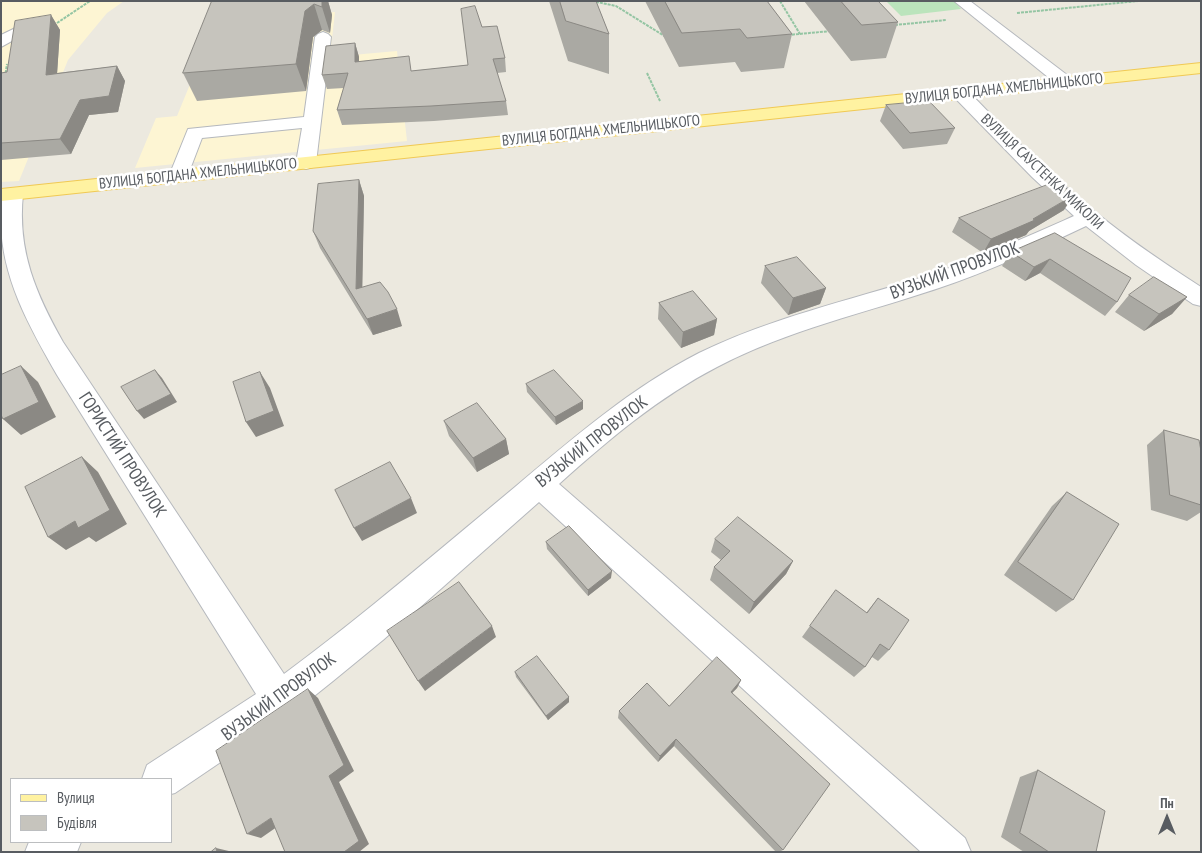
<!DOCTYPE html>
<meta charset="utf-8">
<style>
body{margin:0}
#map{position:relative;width:1202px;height:853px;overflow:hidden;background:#ece9df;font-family:"PT Sans Narrow",sans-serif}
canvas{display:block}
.frame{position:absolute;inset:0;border:2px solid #585c61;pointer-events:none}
.legend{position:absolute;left:10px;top:778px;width:162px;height:65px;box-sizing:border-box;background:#fff;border:1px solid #bcbec0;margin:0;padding:6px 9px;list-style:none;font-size:15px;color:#585c61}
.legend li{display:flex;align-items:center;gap:10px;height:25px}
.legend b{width:25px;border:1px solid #bcbec0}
.north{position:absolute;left:1142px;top:793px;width:50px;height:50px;-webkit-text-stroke:4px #fff;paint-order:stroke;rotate:0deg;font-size:14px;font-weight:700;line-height:20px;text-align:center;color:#585c61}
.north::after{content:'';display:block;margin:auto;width:18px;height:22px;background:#585c61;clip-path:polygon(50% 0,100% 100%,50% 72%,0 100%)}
</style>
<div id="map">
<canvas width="1202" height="853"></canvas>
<div class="frame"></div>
<ul class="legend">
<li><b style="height:6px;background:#fff2a1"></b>Вулиця</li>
<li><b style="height:14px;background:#c6c4bd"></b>Будівля</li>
</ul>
<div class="north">Пн</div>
</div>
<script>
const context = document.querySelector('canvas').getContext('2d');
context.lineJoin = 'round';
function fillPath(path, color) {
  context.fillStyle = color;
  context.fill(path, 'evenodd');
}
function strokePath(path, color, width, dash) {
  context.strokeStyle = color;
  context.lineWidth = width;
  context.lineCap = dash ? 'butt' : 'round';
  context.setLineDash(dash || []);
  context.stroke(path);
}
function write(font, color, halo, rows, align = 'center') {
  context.font = font + ' "PT Sans Narrow",sans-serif';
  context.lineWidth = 5;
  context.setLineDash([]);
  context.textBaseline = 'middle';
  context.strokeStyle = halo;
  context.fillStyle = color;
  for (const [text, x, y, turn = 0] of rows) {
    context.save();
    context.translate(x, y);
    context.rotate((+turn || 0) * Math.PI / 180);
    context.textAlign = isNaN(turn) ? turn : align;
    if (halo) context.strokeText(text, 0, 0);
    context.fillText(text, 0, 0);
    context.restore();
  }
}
fillPath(new Path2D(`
 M1,1H124L107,13L68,60L19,181L1,182Z
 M335,12L330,57L397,51L407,141L135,168L156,118L177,116L216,21Z`), '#fdf5d3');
fillPath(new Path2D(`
 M886,1H954L961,9L901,16Z`), '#bbe4bc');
const minor = new Path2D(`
 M954,1H970L1071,78L1073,82L1071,86H1059Z
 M34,19L39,20L41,23L39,26L1,47V35Z
 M323,32L328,34L331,37L316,163L313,167L306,169L299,167L296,163L302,128L202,138L186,180L179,182L172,180L169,176L188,129L304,117L315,37L318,34Z
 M960,88L966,89C1003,127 1040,166 1081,200C1118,232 1159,260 1201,287V306L1193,304L1136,265L1086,226C1038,249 989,271 939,288C865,313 788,330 717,367C659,397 608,440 559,484L965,838L971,852H921L539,502L383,640L333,681L293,713L175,793L171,794V779H142L147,765L256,694L57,375C29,326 1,277 1,220C1,210 0,198 6,190L13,188L20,190L23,194C17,251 36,294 63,342L284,674C364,615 439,550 515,487C573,438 631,388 699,353C770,318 848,301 923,277C975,260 1024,238 1074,216L1032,177L954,97L951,93L954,89Z
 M29,842H81L77,852H25Z`);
const major = new Path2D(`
 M1201,63V73L1,201V189Z`);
strokePath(minor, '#b5b8bd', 2);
strokePath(major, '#f0c954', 2);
strokePath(new Path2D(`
 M592,1L616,6L666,37
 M780,1L800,34
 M1017,13L1138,1
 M57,23L90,1
 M895,25L946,20
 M788,35L831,31
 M647,73L660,101
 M1,78L5,77L7,64`), '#94c5a3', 2, [3, 1]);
fillPath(minor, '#fff');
fillPath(major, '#fff2a1');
fillPath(new Path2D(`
 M212,1H328L332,15L330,33L322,30L313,37L306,91L197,101L183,73Z
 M549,1H596L609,34V74L568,61Z
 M645,1H767L792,34L784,68L741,72L735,62L679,67Z
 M804,1H878L898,22L886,58L851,61Z
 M51,15L60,30L57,73L117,66L125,81L118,112L89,115L71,154L1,160V73L7,72Z
 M482,27L505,58L506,72L497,73L506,101L508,115L434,121L342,125L337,110L344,88L327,89L322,75L355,43L359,57V62L412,71L468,65Z
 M886,105L955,128L947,144L903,149L880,121Z
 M359,180L364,196L362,287L402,326L373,335L320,248L313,231Z
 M1064,210L1029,231L1026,235L983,253L952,232L959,218Z
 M1055,233L1117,302L1105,316L1040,273L1025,281L1002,266L1011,252Z
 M765,266L826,288L820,304L788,315L761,283Z
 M1129,295L1187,297L1172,314L1144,331L1115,312Z
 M659,303L717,319L714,335L681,348L658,319Z
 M526,384L583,409L556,425L527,392Z
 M444,421L506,439L509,454L477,472L449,436Z
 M1164,430L1201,451V512L1187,521L1151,510L1147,445Z
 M1067,492L1073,600L1056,612L1004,575L1052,506Z
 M715,539L793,561L786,574L749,614L710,580L714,567L721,560L711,552Z
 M546,542L611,578L588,596L547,549Z
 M836,590L866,613L878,598L889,650L878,661L872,657L865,667L854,677L802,637Z
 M515,672L569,697V702L548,720L516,677Z
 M741,680L737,688L732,693L783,850L779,852H776L674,746L658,762L618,718L619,711L669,706Z
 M1038,770L1096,852H1024L1001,837L1020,777Z`), '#aaa9a3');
fillPath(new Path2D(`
 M322,1H328L332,15L330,33L322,7Z
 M314,4L322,30L313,37L306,91L296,64L305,11Z
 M51,15L60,30L56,90L46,75Z
 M355,43L359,57V76L355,62Z
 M117,66L125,81L118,112L89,115L71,154L60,139L80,100Z
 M359,180L364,196L362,306L356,289Z
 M1074,195L1064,210L1029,231L1026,235L983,253L991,239L1033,219Z
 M1050,259L1040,273L1025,281L1034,267Z
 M826,288L820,304L788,315L793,298Z
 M1187,297L1172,314L1144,331L1159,314Z
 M397,309L402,326L373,335L367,319Z
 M717,319L714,335L681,348L683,332Z
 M21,366L38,382L56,417L21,435L3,419Z
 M155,370L162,378L177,402L144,419L137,411Z
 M260,372L270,388L284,426L256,437L246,422Z
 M583,401V409L556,425L555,417Z
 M506,439L509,454L477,472L473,458Z
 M82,457L98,472L127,524L96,542L89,537L66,550L48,537L75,521Z
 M411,498L417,513L362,541L354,528Z
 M793,561L786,574L749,614L754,602Z
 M612,571L611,578L588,596V590Z
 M492,626L496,637L425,691L418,681Z
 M741,680L737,688L726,699L731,692Z
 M308,689L318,698L354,771L339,782L369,844L359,852H344L329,776Z
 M569,697V702L548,720L546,716Z
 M676,739L674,746L658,762L660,756Z
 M271,818L284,822L261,838L247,834Z
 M216,848L233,852H217Z`), '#8b8984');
const building = new Path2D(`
 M212,1H322V7L314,4L305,11L296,64L183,73Z
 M560,1H596L609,34L566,21Z
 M665,1H767L792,34L747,38L740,29L682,33Z
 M841,1H878L898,22L862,25Z
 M475,6L482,27L497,26L505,58L493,59L506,101L431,106L337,110L348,73L322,75L326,46L355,43V62L409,56L411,71L468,65L461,9Z
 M51,15L46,75L117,66L109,96L80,100L60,139L1,143V73L7,72L15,21Z
 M929,101L955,128L910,133L886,105Z
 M359,180L356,289L380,282L388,292L397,309L367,319L313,231L318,184Z
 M1058,181L1074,195L1033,219L1035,220L991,239L959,218Z
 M1055,233L1131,278L1117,302L1050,259L1034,267L1011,252Z
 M797,257L826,288L793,298L765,266Z
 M1154,277L1187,297L1159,314L1129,295Z
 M693,291L717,319L683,332L659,303Z
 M21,366L39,402L3,419L1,415V375Z
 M155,370L171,394L137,411L121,387Z
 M554,370L583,401L555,417L526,384Z
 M260,372L274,411L246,422L233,382Z
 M477,403L506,439L473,458L444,421Z
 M1164,430L1199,440L1201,451V505L1170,495Z
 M82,457L110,510L78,528L75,521L48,537L25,487Z
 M390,462L411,498L354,528L335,490Z
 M1067,492L1119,524L1073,600L1018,562Z
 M738,517L793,561L754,602L714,567L730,551L715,539Z
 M569,526L612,571L588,590L546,542Z
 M459,582L492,626L418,681L387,631Z
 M836,590L867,613L878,598L909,620L889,650L880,644L865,667L810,626Z
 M537,656L569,697L546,716L515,672Z
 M717,657L741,680L731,692L830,784L783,850L676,739L660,756L619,711L647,683L669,706Z
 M308,689L344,765L329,776L359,841L344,852H285L271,818L247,834L216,751Z
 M1038,770L1105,811L1096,852H1049L1020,833Z
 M216,848L217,852H211Z`);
fillPath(building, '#c6c4bd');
strokePath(building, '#8b8984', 1);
write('15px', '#585c61', '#fff', [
 ["ВУЛИЦЯ БОГДАНА ХМЕЛЬНИЦЬКОГО",1004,89,-6],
 ["ВУЛИЦЯ БОГДАНА ХМЕЛЬНИЦЬКОГО",601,131,-6],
 ["ВУЛИЦЯ САУСТЕНКА МИКОЛИ",1042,172,43],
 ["ВУЛИЦЯ БОГДАНА ХМЕЛЬНИЦЬКОГО",198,174,-6]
]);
write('18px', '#585c61', '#fff', [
 ["ВУЗЬКИЙ ПРОВУЛОК",955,271,-20],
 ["ВУЗЬКИЙ ПРОВУЛОК",592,442,-38],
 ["ГОРИСТИЙ ПРОВУЛОК",122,455,57],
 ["ВУЗЬКИЙ ПРОВУЛОК",279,697,-36]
]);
</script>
